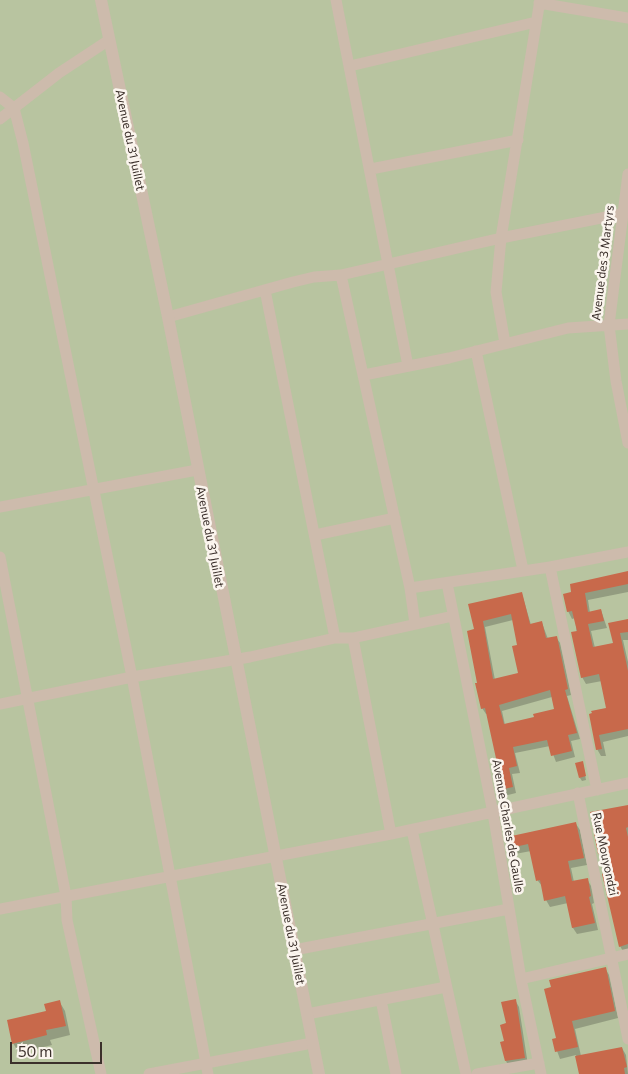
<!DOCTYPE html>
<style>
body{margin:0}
#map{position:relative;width:628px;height:1074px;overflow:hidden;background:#f4ebe1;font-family:Commissioner,sans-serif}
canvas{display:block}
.scale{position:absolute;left:10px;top:1042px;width:92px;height:22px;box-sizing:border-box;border:2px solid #3b302b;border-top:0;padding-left:6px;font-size:15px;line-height:18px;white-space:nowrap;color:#3b302b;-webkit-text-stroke:4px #fbf5ee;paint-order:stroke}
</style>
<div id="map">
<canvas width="628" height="1074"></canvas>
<div class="scale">50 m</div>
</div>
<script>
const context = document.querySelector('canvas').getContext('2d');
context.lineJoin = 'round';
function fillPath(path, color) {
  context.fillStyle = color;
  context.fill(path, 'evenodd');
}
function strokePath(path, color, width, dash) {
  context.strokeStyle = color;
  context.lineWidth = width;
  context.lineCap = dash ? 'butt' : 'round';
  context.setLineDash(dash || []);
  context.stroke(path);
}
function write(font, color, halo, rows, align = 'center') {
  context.font = font + ' Commissioner,sans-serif';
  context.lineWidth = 5;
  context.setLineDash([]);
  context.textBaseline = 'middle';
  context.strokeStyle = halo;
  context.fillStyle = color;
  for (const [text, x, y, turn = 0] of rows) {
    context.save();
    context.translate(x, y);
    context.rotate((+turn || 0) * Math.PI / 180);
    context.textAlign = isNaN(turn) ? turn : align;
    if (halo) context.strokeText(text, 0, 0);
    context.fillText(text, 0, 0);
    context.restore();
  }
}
fillPath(new Path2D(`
 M0,0H628V1074H0Z`), '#b8c4a0');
fillPath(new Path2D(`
 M628,572V592L588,600L590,613L601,610L607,628L591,631L595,648L614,644L610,624L628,620V640H623L628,662V736L603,742L606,756H601L597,749L593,714L608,709L602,681L586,684L582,677L575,618L572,619L568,611L565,595Z
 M522,594L531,625L542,623L548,639L556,637L560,643L571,695L567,696L580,739L571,741L575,757L556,762L550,746L515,753L520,773L512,774L516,793L504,796L500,789L498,764L488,714H486L482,708L475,630L470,605ZM513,620L519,646L520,674L495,680L485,627ZM552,697L555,710L535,718L505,725L502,711Z
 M583,764L586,780L582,781L580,778Z
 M628,806V952L624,953L620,946L604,860L599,854Z
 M576,824L580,830L587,865L571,868L574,882L587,879L591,886L594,903L592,904L598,930L577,934L573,928L568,903L550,907L546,900L543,887L538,881L531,851L515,854L511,848Z
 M605,968L609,975L618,1018L575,1029L581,1056L622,1048L626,1055L628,1074H580L576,1055L560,1059L553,1040L557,1039Z
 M515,1000L519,1007L528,1065L509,1067L505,1059V1042Z
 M59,1001L65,1011L70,1035L50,1040L52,1045L19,1053L13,1043Z`), '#0003');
fillPath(new Path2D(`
 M628,571V584L585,593L588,612L601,609L604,621L588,624L593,647L613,643L608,623L628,619V632L620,633L628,671V729L599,735L602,749L596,750L589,714L592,713L591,711L606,708L599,674L581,678L571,632L577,631L572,611L567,612L563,594L571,592L570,584Z
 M522,592L530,624L542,621L546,638L557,636L568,689L565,690L577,733L568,735L572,751L551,756L547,740L513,747L517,766L509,768L513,787L499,790L493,764L497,763L485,708L481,709L475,683H477L467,631L474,629L468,604ZM511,614L517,645L512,646L518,673L493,679L483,621ZM550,690L554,709L533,714L534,717L504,724L499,705Z
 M583,761L586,776L579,778L575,763Z
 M628,805V827L626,828L628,837V944L619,947L602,874L606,873L602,854H598L590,812Z
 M576,822L584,858L568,861L572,881L588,878L591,896L589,897L595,923L572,928L565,896L544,901L540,880L536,881L528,844L510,848L507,837Z
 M606,967L615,1011L572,1021L578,1047L555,1052L552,1039L556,1038L544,989L551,987L549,980Z
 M516,999L525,1058L505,1061L500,1042L504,1041L500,1025L506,1023L501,1002Z
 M60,1000L66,1026L46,1030L47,1035L12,1044L7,1020L46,1011L44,1004Z
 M622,1047L627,1067L624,1068L625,1074H579L575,1056Z`), '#c8694b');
strokePath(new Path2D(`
 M336,0L408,366
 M539,3L628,18
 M350,66L536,22
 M0,97L14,108L23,143L132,677L208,1074
 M0,119L59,73L109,40
 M371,169L518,140
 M628,174L609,325L616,381L628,443
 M341,275L410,588L415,624
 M265,290L335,638
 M168,317L293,282L314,277L341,275L501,238L621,214
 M505,343L496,292L501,238L540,0
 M476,351L523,570
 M364,375L449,358L568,328L628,324
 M0,507L197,470
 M315,535L395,518
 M0,557L66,896L67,920L101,1074
 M550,567L597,790
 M447,583L493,813L521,979L541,1074
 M410,588L550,567L628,552
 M353,638L391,834
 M0,704L132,677L250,657L335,638H353L453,616
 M578,793L628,1039
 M412,830L466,1074
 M0,909L391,834L628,783
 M294,950L509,909
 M521,979L628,954
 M381,1000L396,1074
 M307,1014L446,987
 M149,1074L312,1043
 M477,1074L539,1063`), '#cdbbac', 11);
strokePath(new Path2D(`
 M101,0L168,317L319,1074`), '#cdbbac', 12);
write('12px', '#3b302b', '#fbf5ee', [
 ["Avenue du 31 Juillet",130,140,78],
 ["Avenue des 3 Martyrs",603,263,-83],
 ["Avenue du 31 Juillet",210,537,79],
 ["Avenue Charles de Gaulle",508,826,80],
 ["Rue Mouyondzi",605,854,78],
 ["Avenue du 31 Juillet",291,934,79]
]);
</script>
